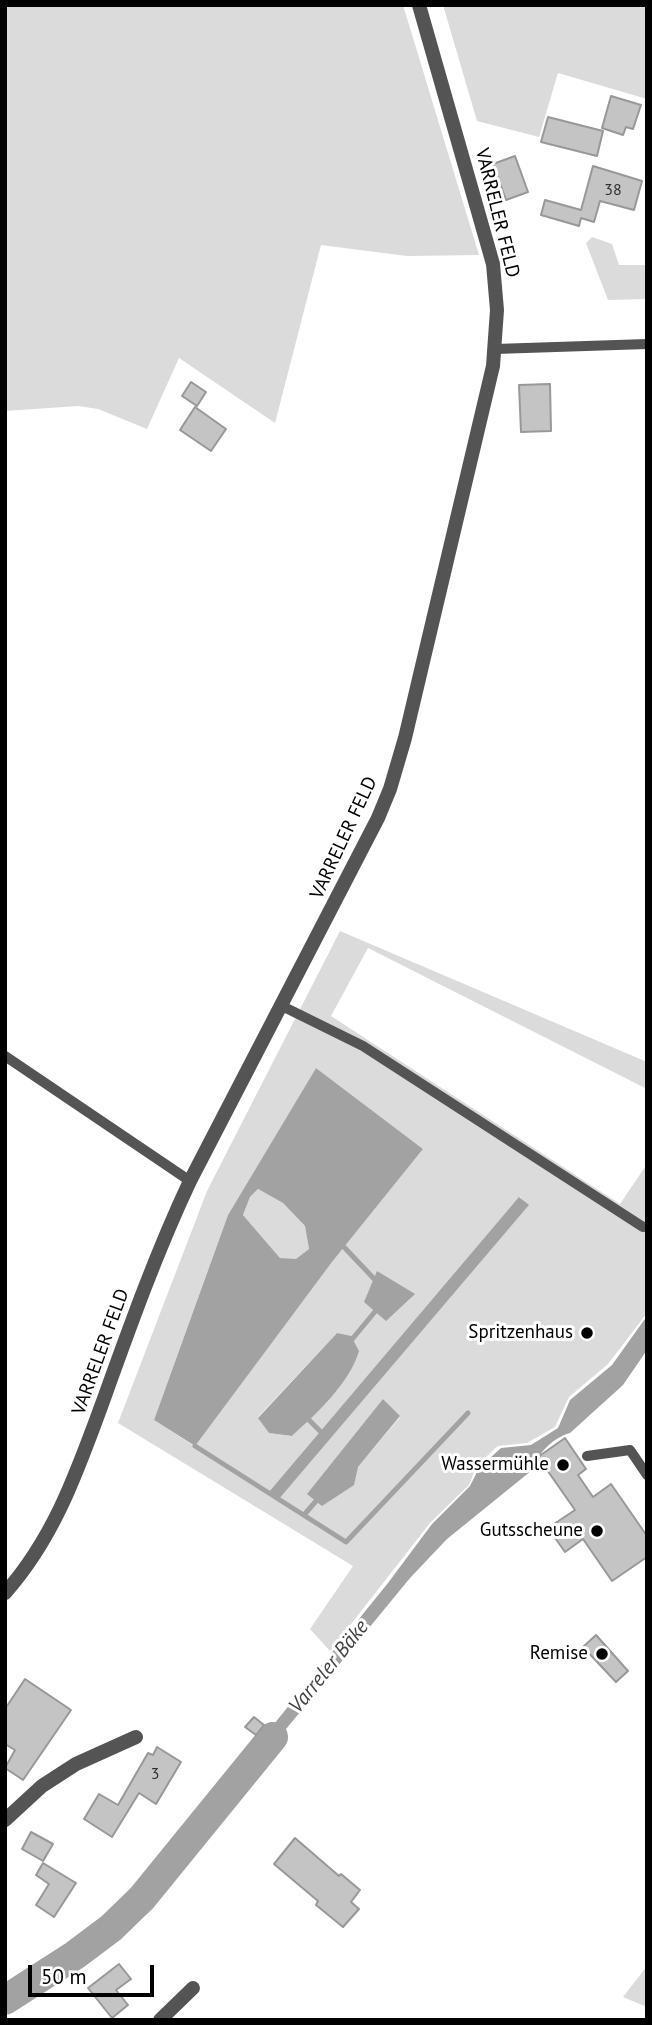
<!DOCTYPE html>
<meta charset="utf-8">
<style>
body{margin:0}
#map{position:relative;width:652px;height:2025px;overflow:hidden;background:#fff;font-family:"PT Sans",sans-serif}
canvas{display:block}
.frame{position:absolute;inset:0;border:7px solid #000;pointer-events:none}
.scale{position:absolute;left:28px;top:1965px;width:126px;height:32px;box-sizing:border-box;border:4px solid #000;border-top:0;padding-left:9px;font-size:21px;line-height:24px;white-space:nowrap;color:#000;-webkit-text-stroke:5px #fff;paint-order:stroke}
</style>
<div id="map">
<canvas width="652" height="2025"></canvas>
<div class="frame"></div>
<div class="scale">50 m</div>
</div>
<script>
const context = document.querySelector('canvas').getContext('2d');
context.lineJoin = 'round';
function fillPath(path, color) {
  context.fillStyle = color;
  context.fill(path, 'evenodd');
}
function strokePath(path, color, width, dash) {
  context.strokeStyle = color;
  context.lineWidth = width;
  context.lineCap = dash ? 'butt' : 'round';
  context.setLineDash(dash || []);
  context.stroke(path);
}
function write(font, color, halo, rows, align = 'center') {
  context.font = font + ' "PT Sans",sans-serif';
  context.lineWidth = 6;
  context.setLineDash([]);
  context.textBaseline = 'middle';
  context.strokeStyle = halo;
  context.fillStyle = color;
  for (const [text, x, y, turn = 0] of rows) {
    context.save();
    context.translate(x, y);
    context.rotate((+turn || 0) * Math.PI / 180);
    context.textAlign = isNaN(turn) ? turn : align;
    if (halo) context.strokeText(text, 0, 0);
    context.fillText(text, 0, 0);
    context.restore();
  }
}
fillPath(new Path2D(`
 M5,5H403L479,255L407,256L321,245L275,423L179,358L147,429L98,409L78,406L5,411Z
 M443,5H647V99L558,73L539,137L477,121Z
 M592,237L612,244L619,265H647V299L608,300L586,243Z
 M340,931L647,1062V1089L368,948L331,1016L620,1204L647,1164V1313L608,1364L569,1397L555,1427L527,1443L498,1446L477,1465L469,1485L430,1523L330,1651L310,1629L353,1566L118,1423L207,1191ZM316,1068L423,1149L332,1262L194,1446L154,1420L228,1215ZM520,1197L528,1206L279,1499L270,1493ZM337,1333L312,1417L292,1436L269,1433L258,1417ZM383,1399L400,1417L358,1467Z
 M258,1189L283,1203L305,1226L309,1249L296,1260L280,1258L243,1215L250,1197Z
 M647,1966V2007L623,1997Z`), '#dbdbdb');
fillPath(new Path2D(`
 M316,1068L423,1149L332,1262L195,1446L154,1420L228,1215ZM258,1189L283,1203L305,1226L309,1249L296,1259L280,1258L243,1215L250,1197Z
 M519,1197L529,1205L279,1499L269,1492Z
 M377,1271L415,1294L386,1321L364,1302Z
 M647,1316V1350L623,1385L570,1433C552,1438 538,1454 531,1471L447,1539L410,1578L259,1762L248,1768L249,1755L388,1583L432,1524L470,1486L479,1468L501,1448L531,1445L558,1428L570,1400L612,1365Z
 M337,1333L351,1336L359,1351C349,1384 317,1413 292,1436L269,1433L258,1418Z
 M383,1399L400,1416L358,1467L354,1485L322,1506L307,1494Z`), '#a2a2a2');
strokePath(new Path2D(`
 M344,1247L378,1283
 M349,1343L378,1308
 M306,1417L320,1431
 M195,1446L346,1542L468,1413
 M304,1515L316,1501`), '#a2a2a2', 5);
strokePath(new Path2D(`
 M5,2000L75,1955L111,1928L142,1898L273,1737`), '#a2a2a2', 30);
const building = new Path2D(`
 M611,96L641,105L633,129L626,127L623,135L602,128Z
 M548,117L603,131L597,156L541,142Z
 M515,156L528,192L506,200L493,164Z
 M593,166L642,181L634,210L600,201L594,222L581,218L579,226L541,215L545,200L581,210Z
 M191,382L206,392L197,406L182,396Z
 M550,384L551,431L521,432L519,385Z
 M195,407L226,429L211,451L180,430Z
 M565,1438L586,1469L578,1475L593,1497L611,1484L647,1536V1557L612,1581L583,1539L565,1552L548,1528L575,1510L538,1457Z
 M596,1635L628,1671L616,1682L583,1647Z
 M25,1679L71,1710L23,1780L5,1768L15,1750L5,1744V1709Z
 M254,1717L264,1725L256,1735L245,1727Z
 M157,1747L181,1762L156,1804L139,1793L112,1837L84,1819L99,1794L118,1805L148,1753L153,1755Z
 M31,1832L53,1844L43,1861L22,1849Z
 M295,1838L339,1876L341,1874L360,1890L351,1902L359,1909L343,1927L316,1905L318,1901L274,1864Z
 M43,1863L76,1883L54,1917L36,1905L49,1884L36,1875Z
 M119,1964L131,1979L116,1990L128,2005L112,2018L88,1988Z`);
fillPath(building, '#c4c4c4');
strokePath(building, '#989898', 2);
strokePath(new Path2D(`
 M495,349L647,344
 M282,1006L363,1046L643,1227
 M5,1056L190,1181
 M587,1456L630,1450L647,1475`), '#545454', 10);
strokePath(new Path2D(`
 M5,1593C54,1538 77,1472 102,1404C129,1329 156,1253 190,1181L378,818L390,789L405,738L493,366L497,310L493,264L419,5
 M5,1820L42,1786L76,1764L136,1737
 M160,2020L193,1988`), '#545454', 14);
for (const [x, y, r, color] of [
 [587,1333,7,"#000"],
 [563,1465,7,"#000"],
 [597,1531,7,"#000"],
 [602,1654,7,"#000"]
]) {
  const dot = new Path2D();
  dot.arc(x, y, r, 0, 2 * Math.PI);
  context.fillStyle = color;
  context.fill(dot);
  strokePath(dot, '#fff', 2.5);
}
write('16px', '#313131', null, [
 ["38",613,190],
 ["3",155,1774]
]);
write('19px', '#000', '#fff', [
 ["VARRELER FELD",497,213,76],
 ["VARRELER FELD",344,838,-65],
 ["VARRELER FELD",101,1352,-70]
]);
write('19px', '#000', '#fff', [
 ["Spritzenhaus",573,1333],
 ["Wassermühle",549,1465],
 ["Gutsscheune",583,1531],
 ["Remise",588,1654]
], 'right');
write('italic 21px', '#434343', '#fff', [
 ["Varreler Bäke",329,1667,-51]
]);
</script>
